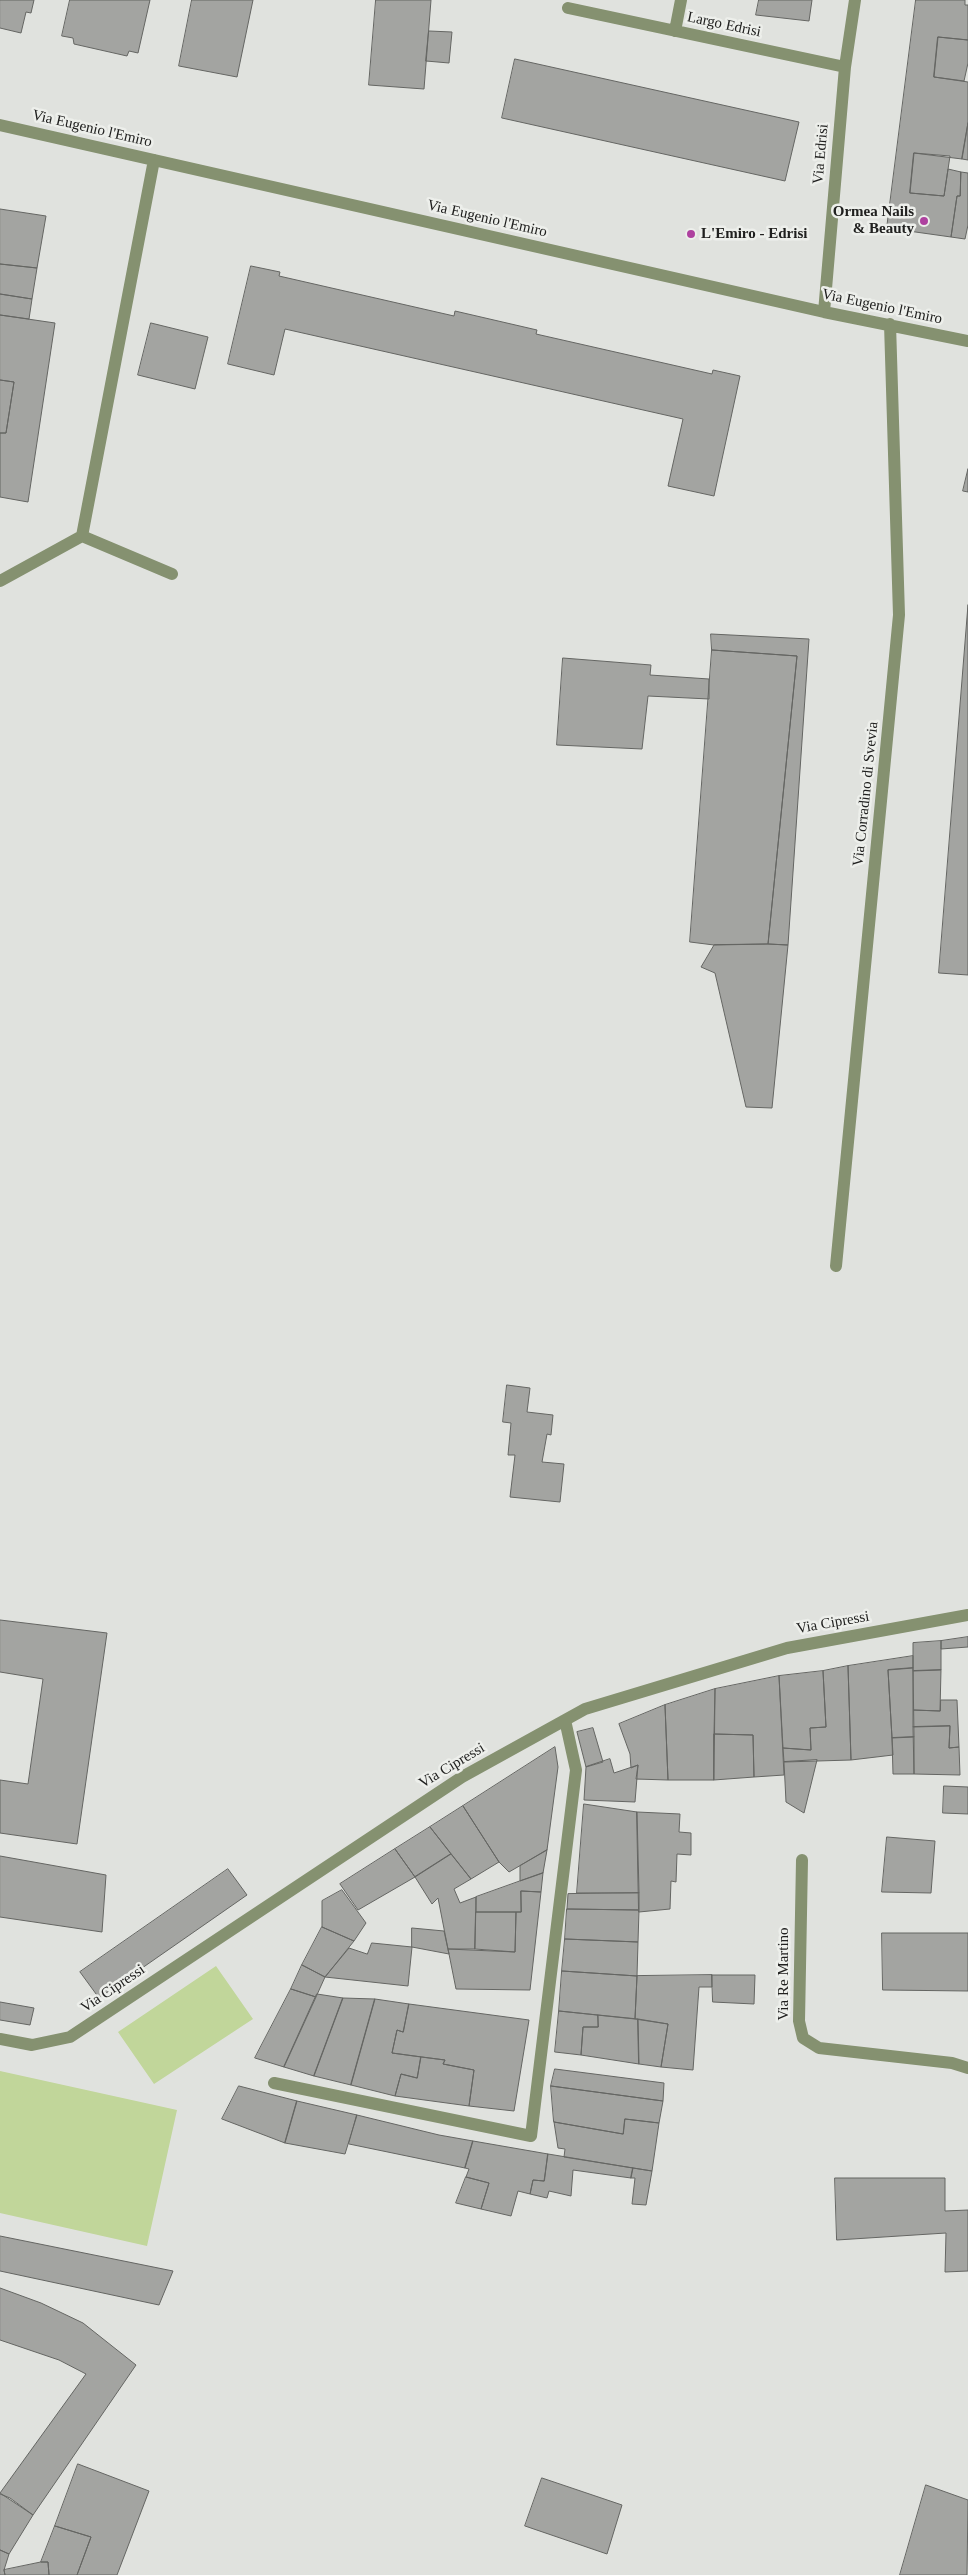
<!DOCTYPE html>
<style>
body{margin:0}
canvas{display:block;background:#e0e2de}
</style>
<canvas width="968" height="2575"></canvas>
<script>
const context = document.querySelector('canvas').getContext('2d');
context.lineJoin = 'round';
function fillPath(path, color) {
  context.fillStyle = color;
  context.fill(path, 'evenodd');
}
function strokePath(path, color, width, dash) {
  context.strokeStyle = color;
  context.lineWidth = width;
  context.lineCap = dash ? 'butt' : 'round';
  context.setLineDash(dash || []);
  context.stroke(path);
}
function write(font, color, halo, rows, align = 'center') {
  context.font = font + ' "Times New Roman",serif';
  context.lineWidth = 5;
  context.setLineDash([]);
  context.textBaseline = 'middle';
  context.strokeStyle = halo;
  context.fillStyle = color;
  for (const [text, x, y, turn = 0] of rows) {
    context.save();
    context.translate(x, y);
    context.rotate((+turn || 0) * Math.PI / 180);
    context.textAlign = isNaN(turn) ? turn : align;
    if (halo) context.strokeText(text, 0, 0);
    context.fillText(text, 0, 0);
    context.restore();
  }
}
fillPath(new Path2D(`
 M216,1966L253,2019L154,2084L118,2032Z
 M0,2071L177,2110L147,2246L0,2213Z`), '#c1d69a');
const building = new Path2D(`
 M0,0H34L31,13L26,12L21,33L0,28Z
 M70,0H150L138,53L129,51L127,56L74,44L73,38L62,36Z
 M192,0H253L237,77L179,66Z
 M376,0H431L424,89L369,85Z
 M759,0H812L809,21L756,15Z
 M916,0H965V5H968V40L938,37L934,77L968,82V123L962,159L914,153L910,193L944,196L948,169L961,172L960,196H957L951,237L887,228Z
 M429,31L452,32L449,63L426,61Z
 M938,37L968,40V63L964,81L934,77Z
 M515,59L799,122L785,181L502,118Z
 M968,123V160L962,159Z
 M914,153L950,156L944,196L910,193Z
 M961,172L968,173V225L965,239L951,237L957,196H960Z
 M0,209L46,216L37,268L0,264Z
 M0,264L37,268L32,299L0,294Z
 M251,266L280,272L279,276L454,316L455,311L537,330L536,334L712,374L713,370L740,376L714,496L668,486L683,419L285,329L274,375L228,364Z
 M0,294L32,299L29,319L0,315Z
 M0,315L55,323L28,502L0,497V433H6L14,382L0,380Z
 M151,323L208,337L195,389L138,375Z
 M0,380L14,382L6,433H0Z
 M968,469V492L963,491Z
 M968,605V975L939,973Z
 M711,634L809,639L788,945L768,944L797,656L712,650Z
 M712,650L797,656L768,944L714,945L690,942Z
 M563,658L651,665L650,675L709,679V699L648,696L642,749L557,745Z
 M768,944L788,945L772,1108L746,1107L715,973L701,967L714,945Z
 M507,1385L530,1388L527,1412L553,1415L551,1435L547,1434L542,1462L564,1464L560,1502L510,1497L515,1455H508L511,1423L503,1422Z
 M0,1620L107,1633L77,1844L0,1833V1780L28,1784L43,1679L0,1672Z
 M968,1637V1647L941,1649V1641Z
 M941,1641V1670L913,1671V1643Z
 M913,1656V1668L888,1670L893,1755L851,1760L848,1666Z
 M848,1666L851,1760L784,1762L783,1748L811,1750L810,1728L826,1727L823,1671Z
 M913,1668L914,1737L892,1738L888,1670Z
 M941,1670L940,1711L913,1710V1671Z
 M823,1671L826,1727L810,1728L811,1750L783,1748L779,1676Z
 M779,1676L784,1775L754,1777L753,1735L714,1734L715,1689Z
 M715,1689L714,1780H668L665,1705Z
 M941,1700H957L959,1747L949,1748L950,1726L913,1727V1710L940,1711Z
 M665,1705L668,1780L636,1779L638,1765L631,1768L630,1754L619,1724Z
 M950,1726L949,1748L959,1747L960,1775L914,1774L913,1727Z
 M593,1728L603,1762L586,1767L577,1732Z
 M714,1734L753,1735L754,1777L714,1780Z
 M914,1737V1774H893L892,1738Z
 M555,1747L558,1767L547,1850L509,1872L499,1862L463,1806Z
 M610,1759L614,1773L638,1765L635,1802L584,1800L586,1767Z
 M817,1760L804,1813L786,1802L784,1762Z
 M944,1786L968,1787V1814L943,1813Z
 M584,1804L637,1812L639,1893H577Z
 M463,1806L499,1862L471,1879L430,1827Z
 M637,1812L680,1814L679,1832L691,1833V1855L677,1854L676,1882L671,1881L670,1909L639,1912Z
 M430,1827L451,1854L415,1877L395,1849Z
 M887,1837L935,1841L931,1893L882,1892Z
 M395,1849L415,1877L358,1910L340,1884Z
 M547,1850L543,1873L520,1881V1866Z
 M451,1854L471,1879L454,1889L460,1903L476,1897L475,1949H448L438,1898L432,1904L415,1877Z
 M0,1856L106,1875L102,1932L0,1917Z
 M228,1869L247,1895L99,1998L80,1972Z
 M543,1873L541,1892L521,1891V1912H476V1897Z
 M342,1890L366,1923L354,1941L322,1927V1901Z
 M521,1891L541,1892L530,1990L456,1989L448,1949L515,1952L516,1912H521Z
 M639,1893V1910L567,1909L568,1894Z
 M567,1909L639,1910L638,1942L565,1939Z
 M476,1912H516L515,1952L475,1949Z
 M322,1927L354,1941L325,1977L302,1965Z
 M412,1928L444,1931L449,1954L412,1947Z
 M882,1933H968V1991L883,1990Z
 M565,1939L638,1942L637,1976L562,1971Z
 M372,1943L412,1947L408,1986L325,1977L349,1948L367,1954Z
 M302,1965L325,1977L316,1997L291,1989Z
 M562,1971L637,1976L635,2019L559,2011Z
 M712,1975H755L754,2004L713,2002Z
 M712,1975V1987H699L693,2070L661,2067L668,2024L635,2019L637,1976Z
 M291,1989L316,1997L284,2067L255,2058Z
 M317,1994L343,1998L314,2076L284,2067Z
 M343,1998L375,1999L351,2085L314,2076Z
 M375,1999L409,2004L403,2032L397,2030L392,2053L421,2057L417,2078L401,2074L395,2096L351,2085Z
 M0,2002L34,2008L30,2025L0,2020Z
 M409,2004L529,2020L514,2111L469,2106L474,2070L443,2064L445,2060L392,2053L397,2030L403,2032Z
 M559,2011L598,2015V2027H583L581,2055L555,2052Z
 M598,2015L638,2019L639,2064L581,2055L583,2027H598Z
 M638,2019L668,2024L661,2067L639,2064Z
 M421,2057L445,2060L443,2064L474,2070L469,2106L395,2096L401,2074L417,2078Z
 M555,2069L664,2083L663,2101L551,2086Z
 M239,2086L297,2101L285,2143L222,2119Z
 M551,2086L663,2101L659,2123L625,2119L623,2134L554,2122Z
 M297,2101L357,2115L345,2154L285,2143Z
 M357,2115L439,2135L473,2141L465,2168L349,2144Z
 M625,2119L659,2123L652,2171L564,2157L565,2149L558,2148L554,2122L623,2134Z
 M473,2141L548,2154L544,2181L533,2180L530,2194L518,2191L511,2216L481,2209L489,2183L466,2177L469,2169L465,2168Z
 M548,2154L633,2168L631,2178L573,2170L571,2196L549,2191L547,2198L530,2194L533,2180L544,2181Z
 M633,2168L652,2171L646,2205L632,2204L635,2178H631Z
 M466,2177L489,2183L481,2209L456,2203Z
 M835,2178H945V2211L968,2210V2271L945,2272L946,2233L837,2240Z
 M0,2236L173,2271L159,2305L0,2271Z
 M0,2288L41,2303L83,2323L136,2365L33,2515L0,2493L86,2374L59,2360L0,2340Z
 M78,2464L149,2491L117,2575H77L91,2537L55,2526Z
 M542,2478L622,2505L607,2554L525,2526Z
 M926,2485L968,2500L967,2575H900Z
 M0,2494L10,2498L33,2515L9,2554L0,2550Z
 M55,2526L91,2537L77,2575H49L48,2562H41Z
 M0,2550L9,2554L4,2570L5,2575H0Z
 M41,2562H48L49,2575H5L4,2570Z`);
fillPath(building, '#a3a4a1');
strokePath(building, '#656663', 1);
strokePath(new Path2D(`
 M568,8L845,67
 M675,31L681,0
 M0,125L824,312L968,341
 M154,160L82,536L172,574
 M824,312L845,67L855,0
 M0,581L82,536
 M836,1266L899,615L890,324
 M802,1860L799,2021L803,2038L819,2048L952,2063L968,2068
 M0,2039L32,2045L70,2037L462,1777L585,1709L787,1648L968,1615
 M274,2083L531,2136L576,1770L565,1720`), '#859170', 12);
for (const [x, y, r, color] of [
 [924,221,5,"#ae419f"],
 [691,234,5,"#ae419f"]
]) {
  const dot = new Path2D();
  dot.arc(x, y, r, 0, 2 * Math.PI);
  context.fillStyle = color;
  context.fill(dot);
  strokePath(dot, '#edefeb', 2);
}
write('15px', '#20201f', '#edefeb', [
 ["Largo Edrisi",724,25,12],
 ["Via Eugenio l'Emiro",92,129,13],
 ["Via Edrisi",821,154,-85],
 ["Via Eugenio l'Emiro",487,219,13],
 ["Via Eugenio l'Emiro",882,307,12],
 ["Via Corradino di Svevia",866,794,-84],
 ["Via Cipressi",833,1623,-10],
 ["Via Cipressi",452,1766,-31],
 ["Via Re Martino",784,1974,-90],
 ["Via Cipressi",113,1989,-34]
]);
write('bold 15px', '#20201f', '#edefeb', [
 ["Ormea Nails",914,212],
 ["& Beauty",914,229],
 ["L'Emiro - Edrisi",701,234,"left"]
], 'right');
</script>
